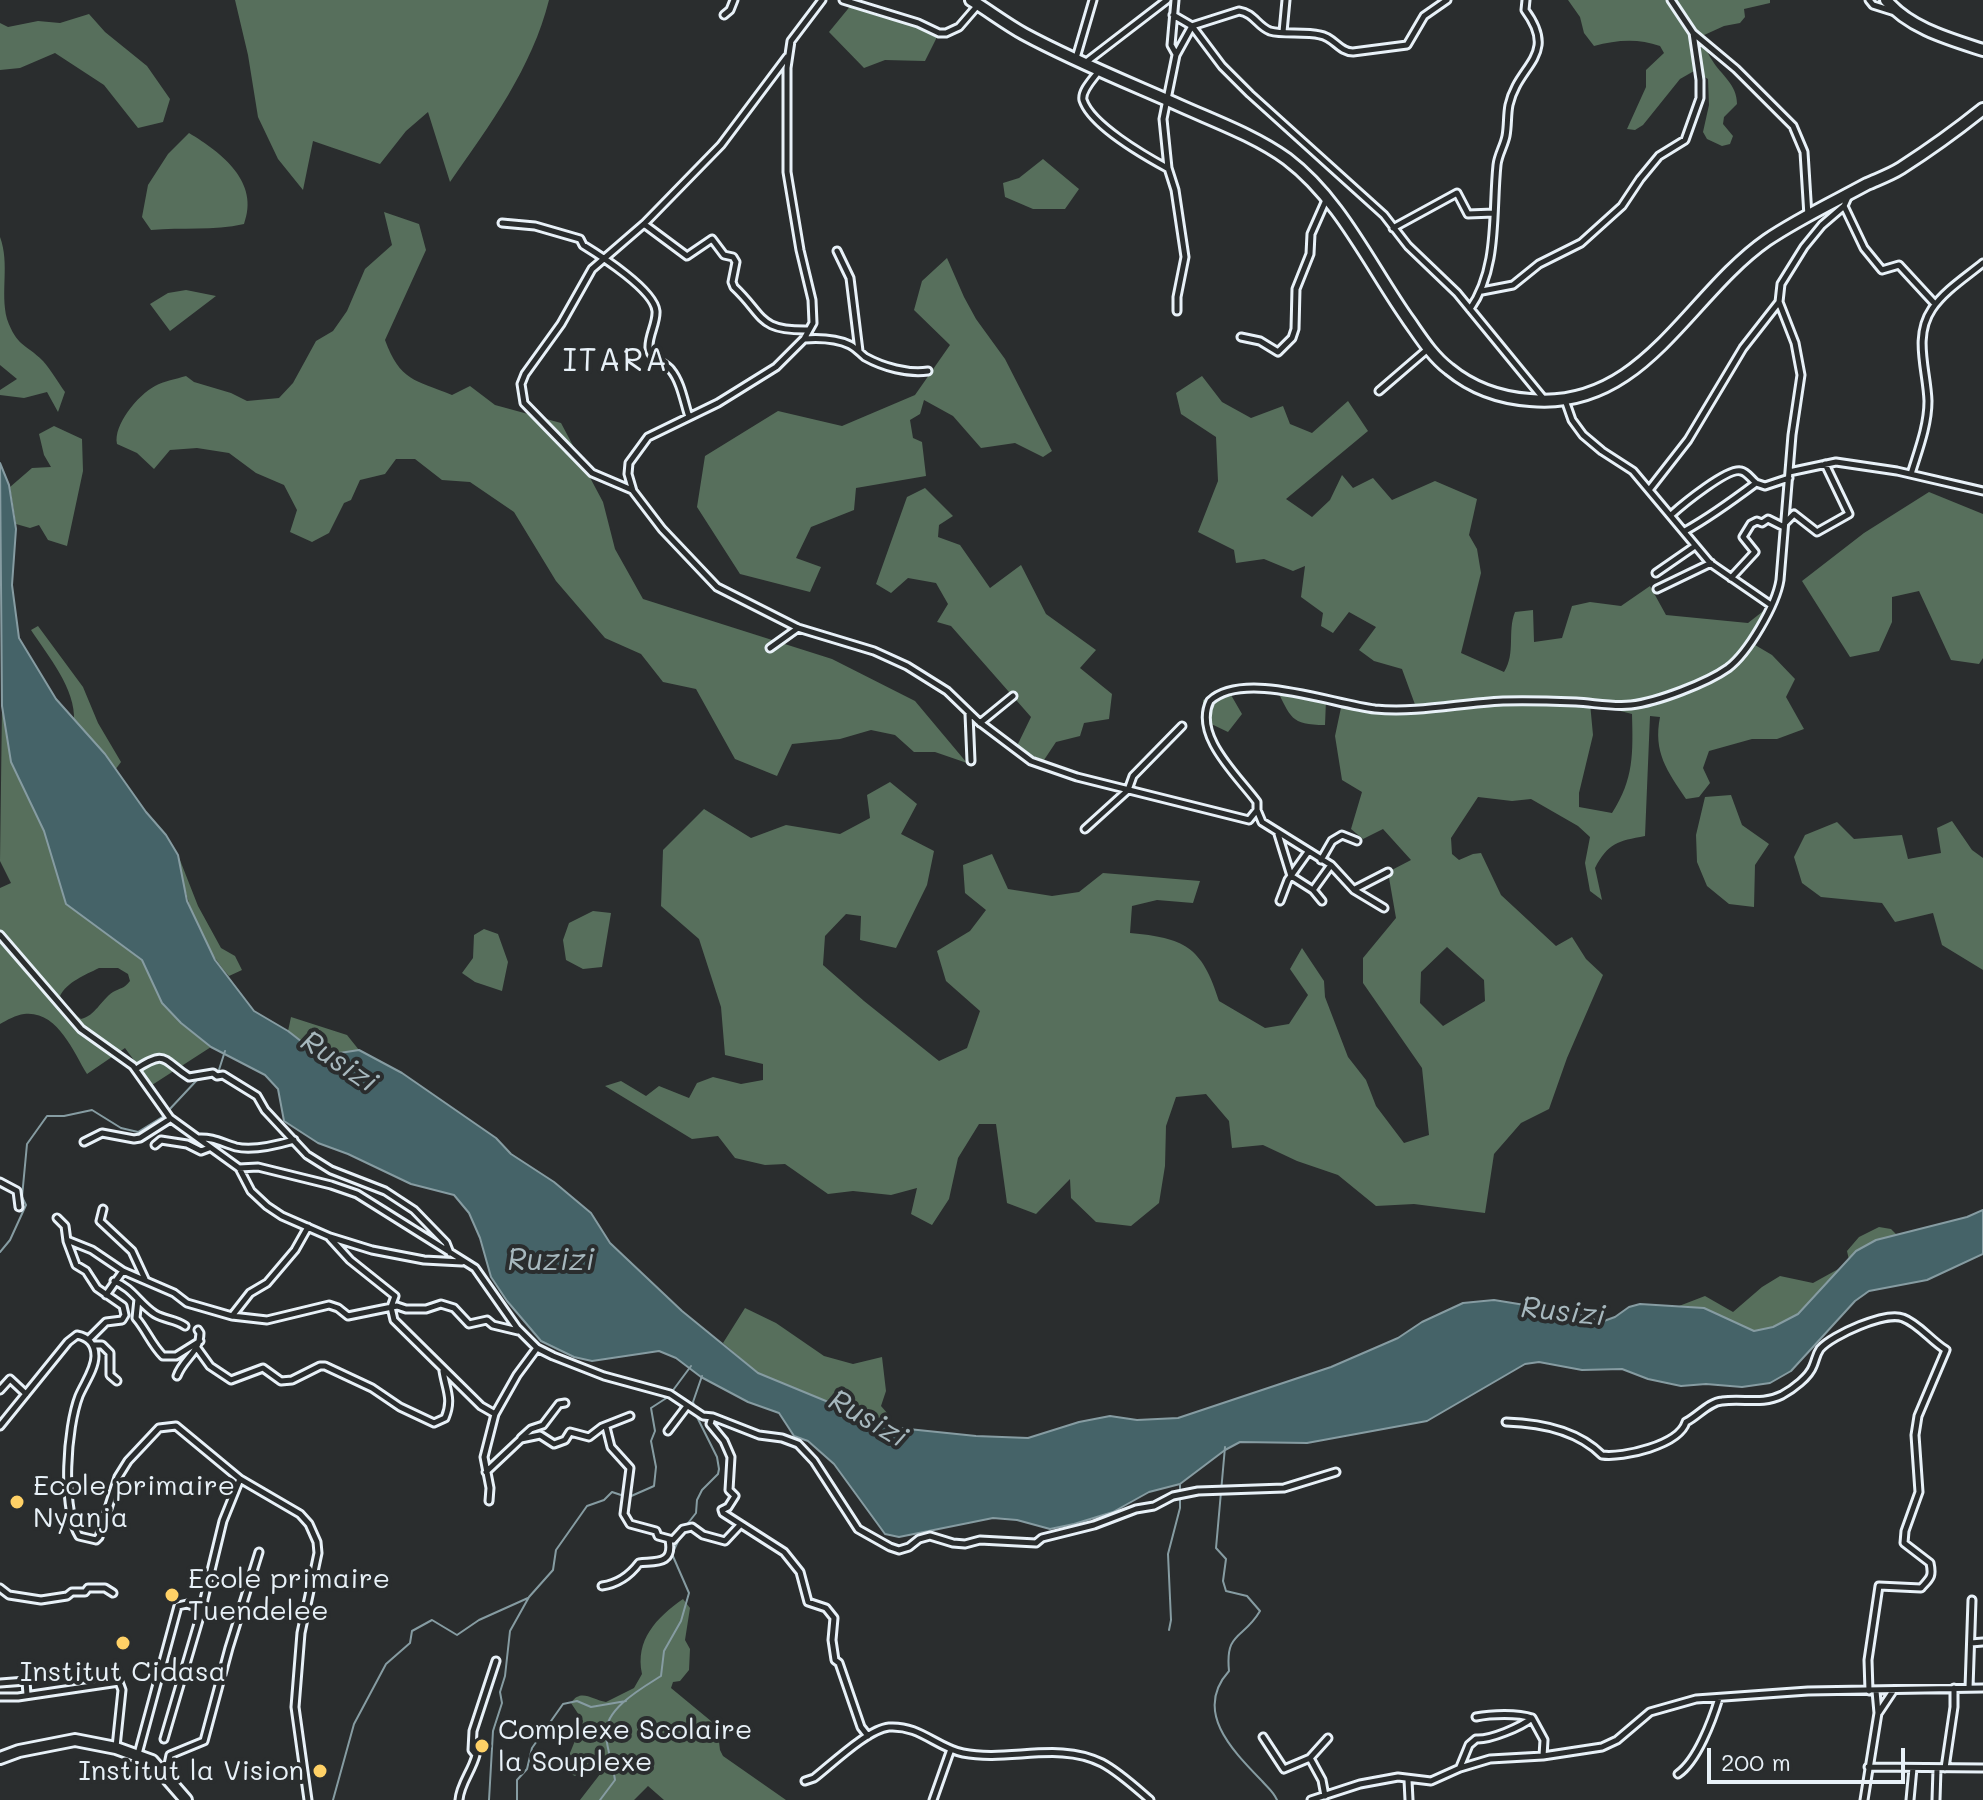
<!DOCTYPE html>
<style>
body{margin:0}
#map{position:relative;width:1983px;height:1800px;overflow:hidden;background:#2a2d2e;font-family:Mali,sans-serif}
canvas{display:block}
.scale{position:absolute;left:1707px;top:1748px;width:198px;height:36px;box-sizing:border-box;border:4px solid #e8f1f8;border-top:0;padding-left:10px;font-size:24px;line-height:28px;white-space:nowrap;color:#e8f1f8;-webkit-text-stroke:6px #2a2d2e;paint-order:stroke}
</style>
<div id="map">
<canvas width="1983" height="1800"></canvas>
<div class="scale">200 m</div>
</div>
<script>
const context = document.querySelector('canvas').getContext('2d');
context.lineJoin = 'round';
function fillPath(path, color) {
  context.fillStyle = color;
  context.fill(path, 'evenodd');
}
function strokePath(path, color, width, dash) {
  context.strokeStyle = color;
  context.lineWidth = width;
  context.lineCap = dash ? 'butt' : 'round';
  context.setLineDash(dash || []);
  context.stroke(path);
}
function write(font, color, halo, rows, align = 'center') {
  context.font = font + ' Mali,sans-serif';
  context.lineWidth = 8;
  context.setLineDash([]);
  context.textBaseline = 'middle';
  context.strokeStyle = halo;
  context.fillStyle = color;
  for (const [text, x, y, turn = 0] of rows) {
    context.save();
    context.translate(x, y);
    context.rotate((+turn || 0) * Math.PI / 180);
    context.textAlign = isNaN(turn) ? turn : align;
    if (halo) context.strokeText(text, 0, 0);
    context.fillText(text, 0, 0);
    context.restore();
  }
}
fillPath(new Path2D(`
 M235,0H549C532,68 490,125 450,182L428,112L406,131L380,164L313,141L303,190L278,159L258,117L248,55Z
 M1568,0H1770V3L1744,9L1745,17L1740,23L1724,26L1702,36C1705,44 1707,53 1712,60C1721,75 1737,84 1737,104L1724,117L1723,124L1733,136L1730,144L1722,146L1707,139L1703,132L1709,105L1708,79L1694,71L1680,79L1643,125L1635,130L1627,129L1646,87V70L1664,53L1660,46C1638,38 1616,40 1594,46L1584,33L1580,17Z
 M852,4L899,17L939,33L925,61L885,60L864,68L829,32Z
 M89,14L105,32L147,66L170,99L163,122L138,128L104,85L55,53L20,68L0,70V23L8,27L38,21L60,23Z
 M189,133C222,153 260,182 244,224C213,231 182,227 151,230L142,217L148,185L168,154Z
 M1043,159L1079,189L1065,209H1033L1005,197L1003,183L1019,178Z
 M384,212L419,224L426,250L385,340C400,381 415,380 452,395L470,386L495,405L561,423L603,502L615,549L643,599L832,659L915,701L967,763L935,752H914L895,735L871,730L840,739L792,744L777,776L735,759L696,689L663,682L641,654L605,638L556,581L514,512L470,482L442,480L415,459H396L385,474L360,480L351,500L344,503L329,533L312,542L290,532L297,510L284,485L256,473L229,453L197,448L170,450L154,469L137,453L117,444C113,425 138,395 155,386C164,381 176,379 186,376L194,382L231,393L247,401L279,398L293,383L316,341L333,331L347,311L365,269L392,245Z
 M0,237C10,264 0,292 7,319C17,347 25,343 43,361C51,370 58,382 65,392L58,412L47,392L24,398L0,395V390L17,379L0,365Z
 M947,258L964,297L976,319L1005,359L1052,451L1043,457L1015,443L981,448L953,416L924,400L920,414L910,420L913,438L922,442L926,476L856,488L854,510L811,527L796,558L821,567L810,592L740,574L697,507L705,456L778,411L842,426L915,395L950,345L914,310L922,281Z
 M186,290L216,296L170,331L150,304L168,293Z
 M1202,376L1222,402L1251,418L1283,406L1290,424L1312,433L1348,401L1368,431L1286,499L1312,517L1330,500L1342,475L1353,488L1373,478L1392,500L1435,481L1477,499L1469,535L1477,549L1481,573L1461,653L1504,672C1516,653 1507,632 1515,612L1533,610L1534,642L1562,638L1572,606L1590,602L1621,606L1650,586L1666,615L1748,623L1771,605L1750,642L1772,655L1795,679L1786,697L1804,729L1777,739H1752L1709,751L1703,768L1710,783L1699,797L1686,799C1667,771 1653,752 1660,717L1650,716L1645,836C1618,841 1608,843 1595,868L1602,900L1590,891L1585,863L1590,837L1578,826L1531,799L1512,801L1478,797L1451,838L1452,854L1459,860L1473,854L1481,853L1501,895L1556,946L1572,937L1586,959L1603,975L1567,1058L1549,1109L1521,1123L1494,1154L1485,1213L1414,1204L1376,1206L1338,1175L1297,1161L1263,1145L1232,1148L1229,1121L1206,1094L1176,1097L1166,1126L1165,1166L1159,1203L1131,1226L1096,1222L1071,1198L1070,1179L1036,1214L1007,1203L996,1124H979L958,1158L949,1199L932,1225L911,1214L917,1188L891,1195L853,1191L828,1194L785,1164L765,1165L735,1158L718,1136L692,1139L605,1086L621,1081L646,1096L659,1086L689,1098L697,1083L713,1077L741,1084L763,1080V1064L725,1055L721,1007L699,939L661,906L663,850L704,809L751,838L786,825L840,834L870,818L867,795L890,782L917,804L901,834L934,851L927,885L896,948L860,940L861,916L846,914L825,936L823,965L864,1001L939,1061L967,1048L980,1011L946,981L937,951L970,931L986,910L965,893L963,865L992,854L1008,889L1052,896L1079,892L1103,873L1200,881L1193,903L1157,900L1132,906L1130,933C1184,938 1202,946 1219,1001L1265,1028L1289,1024L1308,995L1290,969L1302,948L1324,981L1325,997L1348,1057L1366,1080L1376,1106L1404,1143L1429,1135L1422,1068L1363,983V958L1396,918L1388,872L1411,860L1383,829L1363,839L1351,829L1362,792L1342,780L1335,736L1342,703L1417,710L1402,669L1374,661L1359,650L1376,627L1349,612L1333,633L1321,626L1323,613L1301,597L1305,566L1293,571L1264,559L1236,563L1234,550L1198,532L1218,481L1216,437L1181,414L1176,393ZM1590,703L1632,714C1633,753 1634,779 1612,813L1579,807V793L1593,735ZM1447,947L1484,980L1485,1001L1443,1026L1420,1003L1421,972Z
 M54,426L82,439L83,471L67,546L48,540L39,525L30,528L16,524L10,487L32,468L51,467L44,455L39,434Z
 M925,488L953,516L939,525L938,537L960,545L990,588L1021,565L1046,614L1096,650L1080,668L1112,694L1109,719L1084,723L1080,736L1056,742L1044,760L1015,750L1031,717L951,626L937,622L948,604L936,583L908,578L891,593L876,584L907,497Z
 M1929,492L1983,514V658L1979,664L1951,660L1919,591L1892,597V622L1879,651L1850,657L1802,581L1864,533Z
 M38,626L83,687L98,723L121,762L115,770L105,754L74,721C76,689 48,656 31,630Z
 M1230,688L1231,695L1242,714L1228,732L1203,720V700Z
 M1276,688L1326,700L1325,725C1290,725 1291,717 1276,688Z
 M2,706L12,762L44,831L66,904L142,960L162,1003L181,1023L211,1047L152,1085L125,1048L87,1074C73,1051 57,1010 24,1014C16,1015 7,1020 0,1024V888L11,883L0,861ZM99,968H118L128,974L130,981C124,989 120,988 113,992C101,1000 95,1016 81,1019L69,1010L60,996C67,982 85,975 99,968Z
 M1731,795L1742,825L1769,844L1755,865L1754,907L1729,904L1707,886L1697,862L1696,835L1705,797Z
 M1952,821L1972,850L1983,858V970L1942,945L1933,913L1895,922L1882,903L1821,897L1802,883L1794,857L1805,835L1837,822L1854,839L1902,835L1908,859L1941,853L1937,828Z
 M178,855L198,906L221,948L235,956L242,970L229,976C199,942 185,899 178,855Z
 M593,911L611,913L602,967L583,969L566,960L563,940L569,923Z
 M484,929L498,934L508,962L502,991L475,982L462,973L473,958L474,935Z
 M291,1017L347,1035L359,1050L320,1056L288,1031Z
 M1879,1227L1891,1229L1897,1235C1878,1240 1862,1244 1849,1260L1847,1251L1859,1237Z
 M1842,1267L1798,1314L1773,1327L1754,1331L1704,1308L1679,1306L1705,1296L1733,1312L1762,1287L1780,1276L1813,1283Z
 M745,1308L776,1323L824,1356L853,1364L882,1357L886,1391L881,1406L888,1414L889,1427L758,1373L723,1343Z
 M683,1599L690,1608L685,1640L690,1649L689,1670L680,1681L673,1682L671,1688L717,1726L720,1750L723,1756L786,1800H664L648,1786L634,1800H580L604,1769L601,1764L590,1762L575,1776L567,1772L570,1753L583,1721L571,1703C581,1688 592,1700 606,1702L634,1688L642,1674C635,1640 656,1618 683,1599Z`), '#576f5c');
const water = new Path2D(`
 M0,463L9,485L16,529L12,585L19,638L56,699L105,754L146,812L166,835L178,855L187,901L215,960L254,1011L288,1031L320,1056L359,1050L402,1073L496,1138L511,1154L554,1182L591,1213L610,1243L682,1311L758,1373L889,1427L976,1436L1028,1438L1079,1422L1110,1416L1137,1420L1178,1418L1331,1367L1398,1338L1422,1322L1463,1303L1494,1300L1574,1313L1601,1322L1615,1317L1629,1307L1640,1304L1704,1308L1754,1331L1773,1327L1798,1314L1856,1251L1876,1240L1967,1217L1983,1210V1254L1927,1280L1869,1291L1855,1301L1791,1371L1770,1383L1742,1387L1706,1384L1681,1386L1648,1379L1622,1369L1582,1370L1539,1362L1525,1364L1427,1421L1307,1443L1240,1442L1225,1450L1180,1484L1149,1492L1113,1512L1074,1524L1050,1529L1017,1520L993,1518L899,1537L885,1534L834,1464L808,1441L794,1436L779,1413L748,1402L701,1377L676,1358L659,1351L592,1361L574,1357L541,1341L507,1301L491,1277L480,1238L469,1213L454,1195L411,1184L348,1154L318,1143L284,1121L278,1089L265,1075L211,1047L181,1023L162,1003L142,960L66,904L44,831L11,762L2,706Z`);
fillPath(water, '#456368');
strokePath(water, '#869ca2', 2);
strokePath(new Path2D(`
 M168,1111L197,1080L217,1076L225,1051
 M0,1252L10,1240L26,1205L22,1197L27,1144L47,1116H64L92,1110L121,1128L138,1132L164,1116
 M695,1408L693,1402L702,1376
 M1225,1447L1216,1548L1226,1559L1223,1581L1226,1591L1247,1596L1260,1611C1243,1640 1225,1631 1229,1671C1193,1711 1232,1750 1262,1781C1268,1788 1273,1791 1277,1800
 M629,1497L654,1486L656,1467L651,1441L655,1431L651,1408L668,1397L691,1366
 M685,1527L696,1513L697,1500L702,1490L718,1474L719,1469L717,1457L696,1415
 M1169,1630L1171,1620L1168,1554L1180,1508V1485
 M333,1800L354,1724L386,1664L410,1643L412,1631L432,1620L457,1635L479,1620L528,1598
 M489,1800L493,1731L502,1703L500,1692L505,1676L510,1631L529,1597L553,1570L556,1550L587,1506L604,1500L612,1492L624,1496
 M517,1800V1780L527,1769L532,1748L563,1704L577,1701L591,1707L626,1701
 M600,1800L615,1780C613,1765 607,1750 606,1735C604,1709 642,1688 661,1676L664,1651L681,1621L689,1593L672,1554L682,1533`), '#869ca2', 2);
const street = new Path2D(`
 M822,0L791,41L787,68V172L800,250L812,300L813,323L804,339L776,367L718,403L648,437L629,463L628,474L633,491L662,529L717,587L798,628L874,651L907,666L947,691L978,721L1031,761L1077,777L1249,820L1257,810V802C1238,776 1193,736 1210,701C1244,670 1332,704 1375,709C1418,713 1460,703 1503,701C1527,700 1552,701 1576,702C1594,703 1613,707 1631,705C1657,702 1707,683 1728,668C1748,653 1776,605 1780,580L1792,435L1801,375L1795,343L1779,302L1781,284L1804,247L1822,225L1844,206L1848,197
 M843,0L918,23L939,33H946L959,27L978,5
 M1175,0L1171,45L1176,54
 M1671,0L1693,33L1736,69L1793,126L1804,152L1808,216
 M1869,0L1873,5L1892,11
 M724,15L730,10L734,0
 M1173,15L1192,26L1222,66L1250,94L1384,215L1408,246L1457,293L1543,398
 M1283,32L1286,0
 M1076,58L1093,0
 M1085,63L1167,0
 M1098,72C1093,79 1081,91 1083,100C1091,125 1145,156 1167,168
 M1844,206L1864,248L1882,270L1899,265L1935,304
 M502,223L535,226L580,239L583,245C601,256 654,290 656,311C657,323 648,336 649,348C650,359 665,362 671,370C681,382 684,402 689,417
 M644,224L687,256L712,239L724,255L733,257L736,262L732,282L734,287C765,316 757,331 809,330
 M1393,228L1457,193L1468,214L1494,213
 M837,251L850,278L859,351
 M1482,291L1513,285L1539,264L1581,243L1622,206L1640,179L1659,156L1685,140L1700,98V80L1693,33
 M1470,309C1499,268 1492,213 1497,165C1498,155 1504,146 1506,136C1508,125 1507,115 1509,105C1518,64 1559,56 1525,10L1526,0
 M1177,311V297L1185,257L1175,190L1168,168L1163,119L1176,55L1192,26L1239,11C1254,13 1257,26 1270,31C1283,35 1305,31 1320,35C1334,37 1339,52 1353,52L1407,45L1424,16L1447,0
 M1241,337L1260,341L1278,352L1292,338L1295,329L1296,289L1310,254L1311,234L1326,200
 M805,339C819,338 837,339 850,345C856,348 860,353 865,357C883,367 908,374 928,371
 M1379,391L1429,348
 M1565,400L1572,420L1583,435L1602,451L1633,471L1710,563L1771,605
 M1789,472L1836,462L1897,471L1983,491
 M1911,474C1918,451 1928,426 1928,401C1927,370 1913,337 1932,309C1944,291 1966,277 1983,263
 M632,490L592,473L524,403L521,384L525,374L561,324L592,269L644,224L721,145L787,57
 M1649,490L1688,440L1743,348L1779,302
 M1671,515C1682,505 1728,467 1741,471C1747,472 1751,479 1756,483
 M1785,523L1794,514L1817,532L1849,514L1825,464
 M1685,531C1710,517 1732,501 1756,483L1765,486L1789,478
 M1656,573L1695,546
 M1731,578L1755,552L1743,537L1751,524L1757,521L1762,523L1768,519L1784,527
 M1657,589L1711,563
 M770,648L798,628
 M969,714L971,761
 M980,723L1013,696
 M1257,810L1262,822L1331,865L1354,890L1384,908
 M1085,829L1128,790L1133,776L1182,726
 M1278,834L1291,876L1313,890L1322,901
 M1321,860L1332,841L1342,835L1357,841
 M1355,889L1388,872
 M1313,890L1331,865
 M1280,901L1288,880L1308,852
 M0,935L81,1029L133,1066L170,1118L239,1168L251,1191L267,1206L282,1216L330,1237L372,1250L424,1260L462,1262
 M136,1069C167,1049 162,1060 189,1077L213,1073L217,1076L223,1075L257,1096L265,1110L307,1155L331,1170L385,1191L414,1210L446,1243L450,1253
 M198,1138C213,1137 222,1143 236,1147C253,1151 277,1145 294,1140
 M84,1142L102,1133L134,1139L140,1138L170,1119
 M155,1145L161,1140L187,1144L201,1151L209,1148
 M239,1168L258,1167L331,1185L357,1194L475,1268L517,1328L537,1348L553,1356L604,1376L670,1394L703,1416L713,1417L759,1435L782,1438L798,1444L814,1461L858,1529L890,1547L899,1550L909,1547L919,1539L930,1536L953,1543L965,1544L980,1540L1036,1543L1042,1538L1094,1525L1136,1509L1154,1506L1173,1496L1198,1491L1284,1488L1336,1472
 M0,1182L17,1191L19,1207
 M103,1209L100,1221L132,1251L145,1279
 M57,1218L65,1226L67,1241L76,1265L86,1271L97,1288L123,1306L125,1315L122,1320L106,1322L89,1339
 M330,1238L350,1260L395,1296L391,1307L394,1320L481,1406L495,1414L484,1457L490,1488L489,1501
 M67,1240L92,1250L123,1271
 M114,1281C133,1288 139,1304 155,1314C165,1320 175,1319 185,1326
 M106,1295L123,1271L174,1293L187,1303L232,1316L267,1320L329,1305L338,1308L348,1316L397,1306L406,1309H426L441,1304L454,1308L469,1324L487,1320L493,1325L518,1331
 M138,1299L136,1318C147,1331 151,1344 163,1356H176L200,1341
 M232,1316L250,1293L267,1283L295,1250L308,1227
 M93,1345H102L110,1353V1375L117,1381
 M197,1348L210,1366L231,1380L263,1368L281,1381L292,1380L320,1366H325L372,1388L400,1407L434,1423L445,1418C453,1399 446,1390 443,1371
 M177,1376C183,1359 200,1352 200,1333L198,1330
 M0,1390L10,1379L26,1394
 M495,1414L517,1375L537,1348
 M712,1417L710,1424L724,1441L731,1457L729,1490L735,1496L728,1507L722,1510L723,1513L784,1552L800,1572L808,1602L826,1608L834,1618L832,1640L835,1660L839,1663L861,1727L868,1736
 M1506,1422C1540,1423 1578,1431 1602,1455C1623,1458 1679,1445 1686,1422C1698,1416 1709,1402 1722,1401C1744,1398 1762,1405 1782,1395C1793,1389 1809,1377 1813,1366C1816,1359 1816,1355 1820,1349C1832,1335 1886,1311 1903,1318C1919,1324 1931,1341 1946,1350L1918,1416L1915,1435L1919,1492L1905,1531L1904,1543L1930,1563C1933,1577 1930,1578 1921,1588L1879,1586L1868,1660L1869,1691
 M0,1426L68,1342L77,1335C88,1337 95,1344 95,1356C95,1369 84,1384 79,1396C67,1427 61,1507 79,1536L96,1540L99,1537L118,1477L128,1461L159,1428L176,1426L240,1479L300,1514L309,1524L317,1542L318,1553L301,1633L295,1707L308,1800
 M606,1427L611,1447L630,1468L624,1514L630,1524L656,1531L658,1536L673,1540L683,1529L692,1527L703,1535L725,1541L740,1525
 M668,1431L687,1406
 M521,1438L531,1429L543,1425L559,1404L565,1403
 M486,1472L521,1439L540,1435L554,1444L565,1440L570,1432L589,1437L602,1427L630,1416
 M602,1586C617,1584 630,1575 639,1563C655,1561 674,1565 669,1540
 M0,1588L9,1595L41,1600L67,1596L72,1592H85L88,1588H105L113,1593
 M1971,1643L1983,1642
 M0,1683L26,1681
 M1969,1688L1972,1600
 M27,1695L26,1681L39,1671
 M0,1697H18L119,1682L122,1690L116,1747
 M1879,1712L1893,1691
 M1476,1717C1491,1714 1518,1713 1532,1718L1544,1740L1543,1756
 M1263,1737L1284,1769L1310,1758L1328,1738
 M164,1739L199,1620L223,1521L240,1479
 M138,1754L178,1606L187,1604L202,1609
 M1310,1758L1322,1780L1325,1796
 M1460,1767L1469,1745L1476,1739C1490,1740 1521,1727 1532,1718
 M1868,1767L1983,1768
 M1945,1768L1954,1707V1688
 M166,1774L170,1755L204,1741L229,1648L259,1552
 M1678,1774C1697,1761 1712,1721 1719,1698
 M1408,1780L1409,1800
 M805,1781L814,1778C832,1764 868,1729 889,1727C920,1725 937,1748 963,1753C1009,1762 1059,1741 1102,1763C1119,1772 1135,1787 1150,1800
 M459,1800C460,1784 472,1771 476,1755L472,1750L473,1731L496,1661
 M933,1800L951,1749
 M1311,1800L1360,1784L1398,1777L1431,1781L1460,1768L1490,1759L1543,1756L1602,1747L1617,1740L1650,1712L1696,1699L1808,1691L1983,1688
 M1864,1800L1878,1713L1876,1691
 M1910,1800L1913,1768
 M1936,1800L1937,1769`);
const highway = new Path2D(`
 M971,0C989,11 1006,24 1024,34C1072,60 1124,81 1174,103C1211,120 1254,135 1287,159C1341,200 1370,266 1409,321C1421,338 1432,356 1449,369C1472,388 1501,398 1530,400C1643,411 1687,296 1767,240C1798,219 1834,202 1867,184C1878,179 1890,175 1901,168C1929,150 1957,130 1983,109
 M1886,0C1909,28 1949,39 1983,50
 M0,1758L19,1751L75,1740L116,1748L152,1761L186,1800`);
strokePath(street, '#e8f1f8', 11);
strokePath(highway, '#e8f1f8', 16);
strokePath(street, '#2a2d2e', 5);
strokePath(highway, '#2a2d2e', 10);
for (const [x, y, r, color] of [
 [17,1502,8,"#ffd166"],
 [172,1595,8,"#ffd166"],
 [123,1643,8,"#ffd166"],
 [482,1746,8,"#ffd166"],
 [320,1771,8,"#ffd166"]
]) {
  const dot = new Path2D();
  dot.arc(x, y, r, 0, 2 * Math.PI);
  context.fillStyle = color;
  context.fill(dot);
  strokePath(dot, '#2a2d2e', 3);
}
write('28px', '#e8f1f8', '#2a2d2e', [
 ["Ecole primaire",33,1486],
 ["Nyanja",33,1518],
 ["Ecole primaire",188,1579],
 ["Tuendelee",188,1611],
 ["Institut Cidasa",123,1672,"center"],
 ["Complexe Scolaire",498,1730],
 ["la Souplexe",498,1762],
 ["Institut la Vision",304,1771,"right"]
], 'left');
write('italic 30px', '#a7b8be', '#2a2d2e', [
 ["Rusizi",339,1062,34],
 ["Ruzizi",551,1261],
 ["Rusizi",1563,1312,6],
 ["Rusizi",868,1419,30]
]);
context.letterSpacing = '2px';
write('32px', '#e8f1f8', '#2a2d2e', [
 ["ITARA",616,361]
]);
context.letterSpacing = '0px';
</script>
